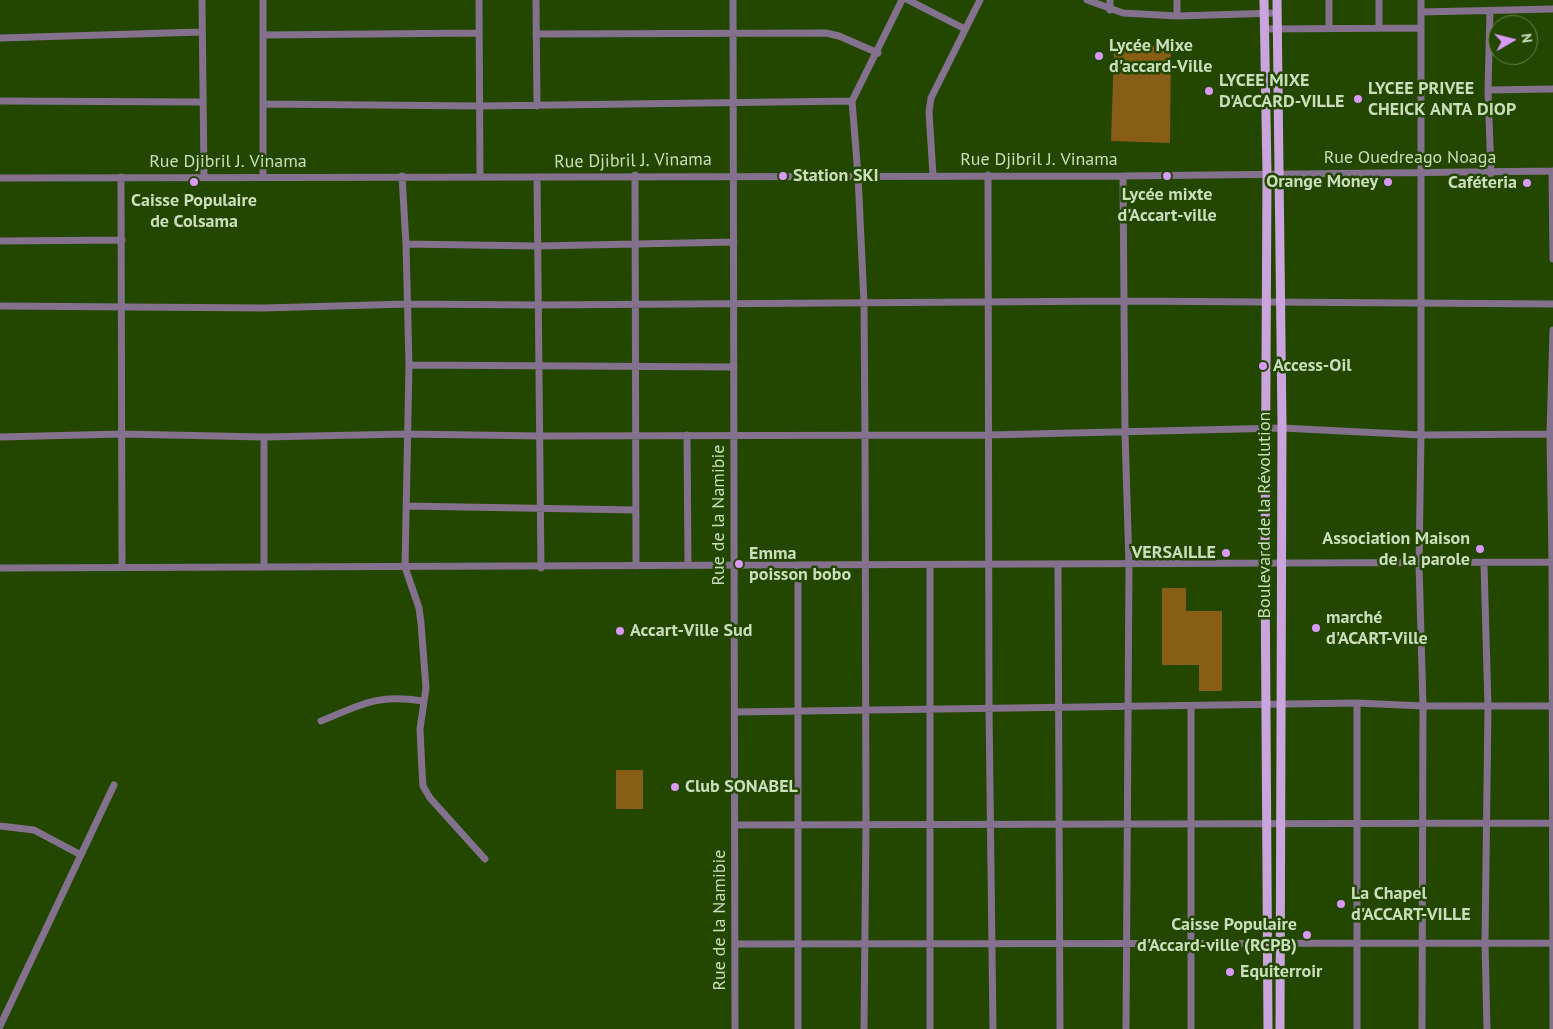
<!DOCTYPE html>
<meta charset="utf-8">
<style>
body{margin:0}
#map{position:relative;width:1553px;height:1029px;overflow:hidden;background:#234600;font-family:"PT Sans",sans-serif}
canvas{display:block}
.north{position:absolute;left:1488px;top:15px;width:50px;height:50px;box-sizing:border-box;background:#234600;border:1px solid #65834c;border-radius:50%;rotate:82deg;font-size:14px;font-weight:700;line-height:20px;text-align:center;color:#c9debd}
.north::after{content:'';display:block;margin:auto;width:18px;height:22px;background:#d99af7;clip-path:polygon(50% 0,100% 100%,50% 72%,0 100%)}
</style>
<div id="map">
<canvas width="1553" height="1029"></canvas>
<div class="north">N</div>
</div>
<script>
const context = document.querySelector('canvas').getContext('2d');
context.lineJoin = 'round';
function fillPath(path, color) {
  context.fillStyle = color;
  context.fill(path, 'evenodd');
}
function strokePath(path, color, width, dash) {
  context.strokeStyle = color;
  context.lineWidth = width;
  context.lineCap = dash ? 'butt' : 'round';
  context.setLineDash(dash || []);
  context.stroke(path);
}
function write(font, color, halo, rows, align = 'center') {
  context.font = font + ' "PT Sans",sans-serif';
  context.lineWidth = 5;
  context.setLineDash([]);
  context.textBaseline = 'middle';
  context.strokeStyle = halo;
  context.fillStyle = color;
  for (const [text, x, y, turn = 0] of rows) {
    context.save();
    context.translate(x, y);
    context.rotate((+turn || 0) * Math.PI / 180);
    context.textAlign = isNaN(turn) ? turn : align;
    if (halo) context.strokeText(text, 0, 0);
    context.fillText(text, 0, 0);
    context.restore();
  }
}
fillPath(new Path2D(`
 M1171,45L1170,143L1111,141L1114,48Z
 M1162,588H1186V611H1222V691H1199V665H1162Z
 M616,770H643V809H616Z`), '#885d15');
strokePath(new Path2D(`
 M202,0L204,176
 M263,0V177
 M479,0L480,176
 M536,0L537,106
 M733,0L735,1029
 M908,0L965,29
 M1087,0L1123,13L1177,16L1277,13
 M1110,0V10
 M1329,0V28
 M1379,0V28
 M1421,0V435L1419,564L1423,706L1422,1029
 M1490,11L1488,90L1491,174
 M1421,12L1553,9
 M1177,16V0
 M1265,29L1421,28
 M536,34L826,33L839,36L878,53
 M263,35L479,33
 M0,38L202,32
 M1488,90L1553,89
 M0,101L201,102
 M263,104L480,106L852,101
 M1552,171L1553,259
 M635,175L636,566
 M933,175L929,112L931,98L980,0
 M988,175L989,708L993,1029
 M402,176L406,244L409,365L405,567L419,608L421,623L426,688L420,729L422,771L423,786L430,798L485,859
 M1123,176L1125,433L1129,565L1126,1029
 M121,177L122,567
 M537,177L541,568
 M0,178L1123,176L1553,171
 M0,241L122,240
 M406,244L537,246L734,242
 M0,306L264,308L407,304L538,305L1124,301L1553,304
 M409,365L734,367
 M687,435L688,565
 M0,437L122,434L264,437L407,434L540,436L988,435L1282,428L1421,435L1553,434
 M264,437V567
 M406,506L636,510
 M1484,564L1488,707L1485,942L1487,1029
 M1058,565L1060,1029
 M798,566V1029
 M0,568L1553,562
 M735,712L1357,703L1423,706H1553
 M321,721C363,704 376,694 423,701
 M735,825L1553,823
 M0,826L34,830L81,855
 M735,944L1553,943
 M0,1026L114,785
 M864,1029L866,826L865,436L864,303L858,175L852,101L902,0
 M930,1029V566
 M1191,1029V706
 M1357,1029V703
 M1553,1029L1552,562L1550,434L1553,330`), '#83718d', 7);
strokePath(new Path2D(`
 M1264,0L1267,174L1265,562L1268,1029
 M1277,0L1282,424L1280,1029`), '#caa5dd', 9);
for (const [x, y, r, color] of [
 [1099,56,5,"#d99af7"],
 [1209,91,5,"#d99af7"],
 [1358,99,5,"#d99af7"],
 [783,176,5,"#d99af7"],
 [1167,176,5,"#d99af7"],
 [194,182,5,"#d99af7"],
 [1388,182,5,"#d99af7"],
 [1527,183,5,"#d99af7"],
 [1263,366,5,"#d99af7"],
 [1480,549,5,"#d99af7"],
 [1226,553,5,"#d99af7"],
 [739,564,5,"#d99af7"],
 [1316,628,5,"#d99af7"],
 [620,631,5,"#d99af7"],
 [675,787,5,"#d99af7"],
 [1341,904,5,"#d99af7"],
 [1307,935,5,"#d99af7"],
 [1230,972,5,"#d99af7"]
]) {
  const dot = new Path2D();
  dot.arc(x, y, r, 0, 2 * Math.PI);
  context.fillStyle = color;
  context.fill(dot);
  strokePath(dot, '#234600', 2);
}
write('bold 18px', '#c9debd', '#234600', [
 ["Lycée Mixe",1109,46],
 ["d'accard-Ville",1109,67],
 ["LYCEE MIXE",1219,81],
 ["D'ACCARD-VILLE",1219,102],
 ["LYCEE PRIVEE",1368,89],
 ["CHEICK ANTA DIOP",1368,110],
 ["Station SKI",793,176],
 ["Orange Money",1378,182,"right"],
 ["Caféteria",1517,183,"right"],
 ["Lycée mixte",1167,195,"center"],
 ["d'Accart-ville",1167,216,"center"],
 ["Caisse Populaire",194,201,"center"],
 ["de Colsama",194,222,"center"],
 ["Access-Oil",1273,366],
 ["Association Maison",1470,539,"right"],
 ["de la parole",1470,560,"right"],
 ["VERSAILLE",1216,553,"right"],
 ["Emma",749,554],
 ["poisson bobo",749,575],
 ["marché",1326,618],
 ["d'ACART-Ville",1326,639],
 ["Accart-Ville Sud",630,631],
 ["Club SONABEL",685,787],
 ["La Chapel",1351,894],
 ["d'ACCART-VILLE",1351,915],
 ["Caisse Populaire",1297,925,"right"],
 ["d'Accard-ville (RCPB)",1297,946,"right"],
 ["Equiterroir",1240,972]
], 'left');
write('18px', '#c9debd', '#234600', [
 ["Rue Ouedreago Noaga",1410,158],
 ["Rue Djibril J. Vinama",1039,160],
 ["Rue Djibril J. Vinama",633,161,-1],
 ["Rue Djibril J. Vinama",228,162],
 ["Rue de la Namibie",719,515,-90],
 ["Boulevard de la Révolution",1265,515,-90],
 ["Rue de la Namibie",720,920,-90]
]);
</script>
